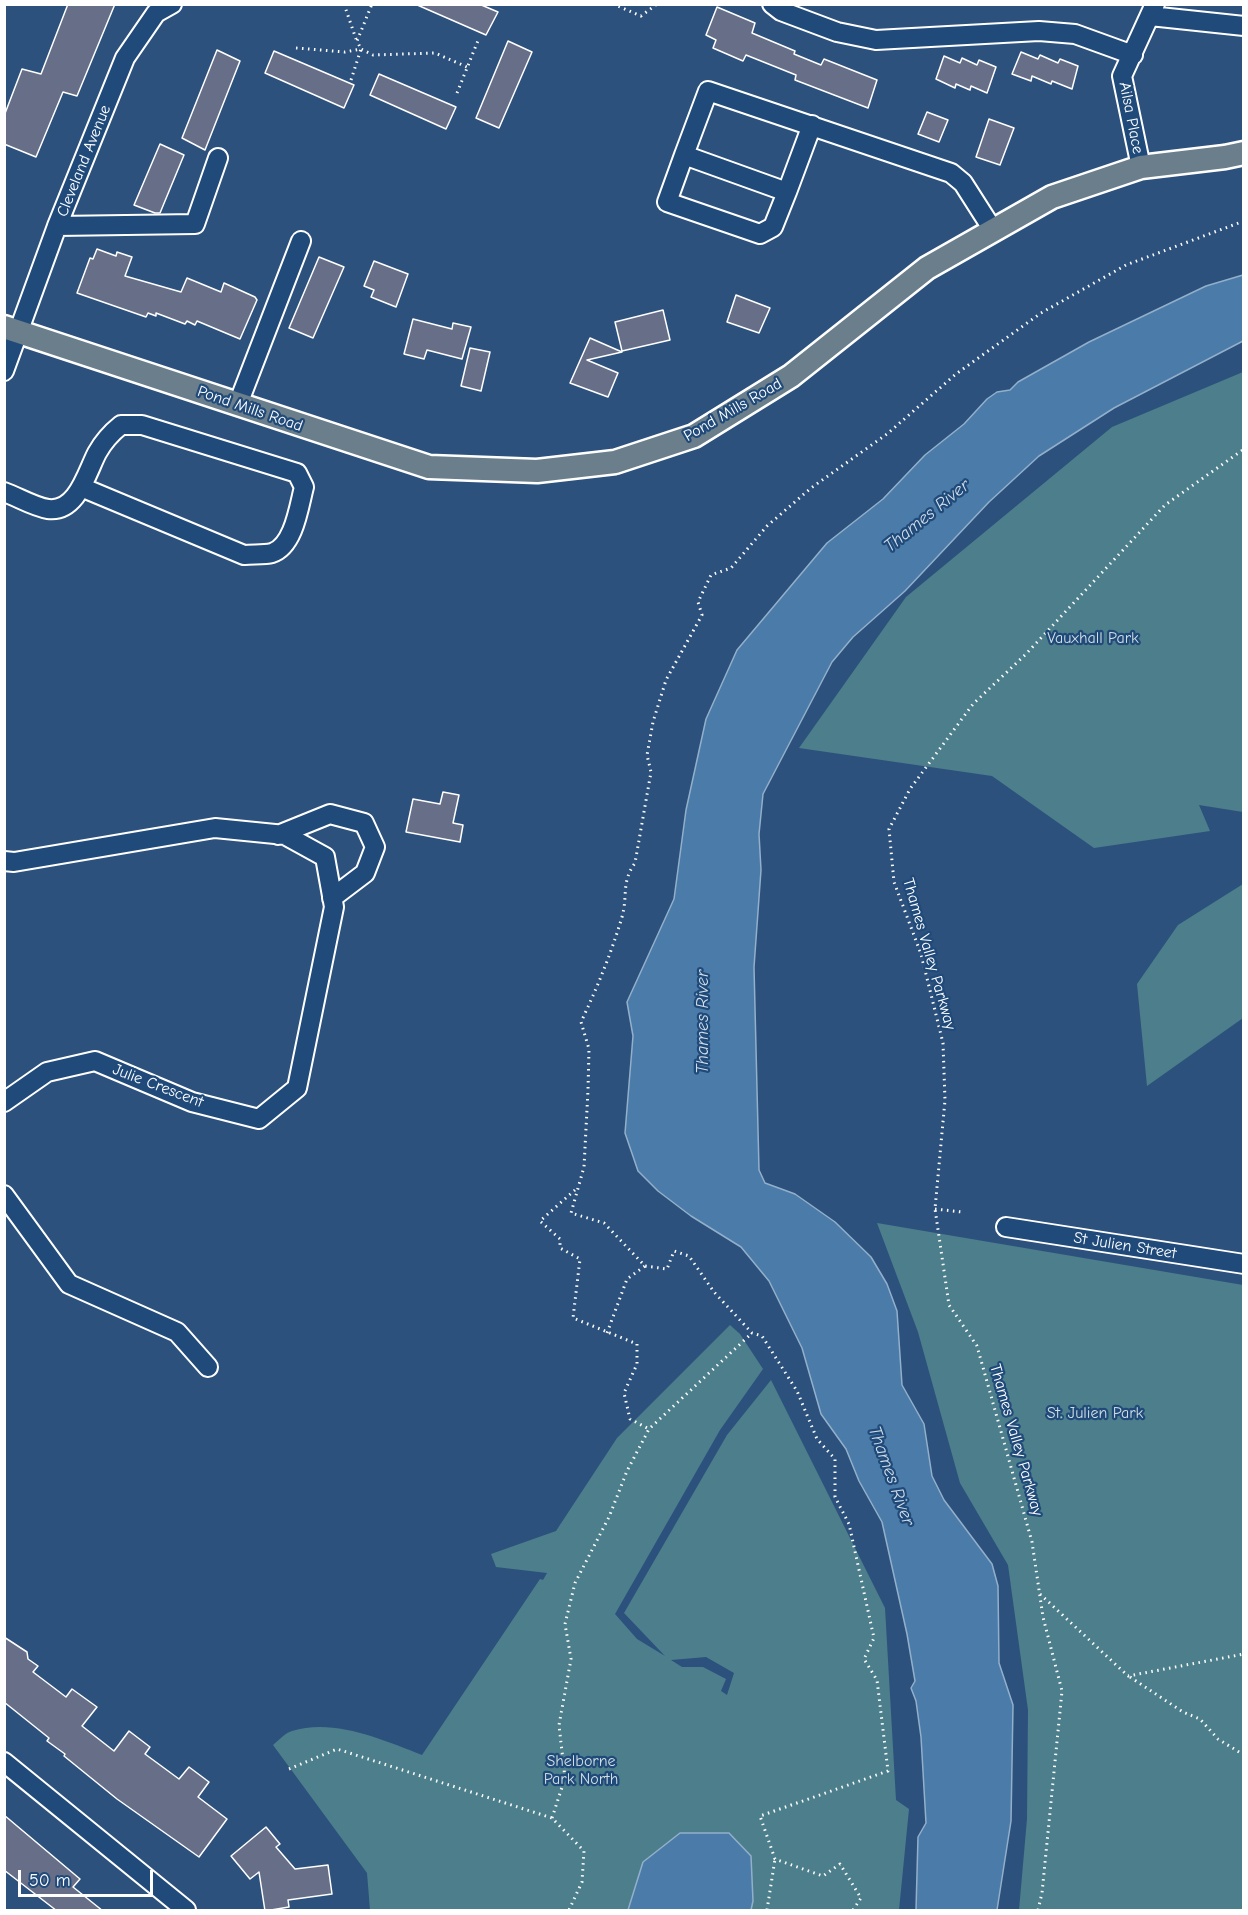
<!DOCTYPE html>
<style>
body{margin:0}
#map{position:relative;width:1248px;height:1915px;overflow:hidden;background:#2d517d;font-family:"Comic Neue",sans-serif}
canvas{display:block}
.frame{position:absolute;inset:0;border:6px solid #fff;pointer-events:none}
.scale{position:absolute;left:18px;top:1870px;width:135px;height:27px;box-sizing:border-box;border:3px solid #fff;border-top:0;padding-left:8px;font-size:18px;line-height:21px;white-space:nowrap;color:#fff;-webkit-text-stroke:4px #1f4a7a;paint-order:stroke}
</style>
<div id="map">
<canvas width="1248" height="1915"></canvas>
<div class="frame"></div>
<div class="scale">50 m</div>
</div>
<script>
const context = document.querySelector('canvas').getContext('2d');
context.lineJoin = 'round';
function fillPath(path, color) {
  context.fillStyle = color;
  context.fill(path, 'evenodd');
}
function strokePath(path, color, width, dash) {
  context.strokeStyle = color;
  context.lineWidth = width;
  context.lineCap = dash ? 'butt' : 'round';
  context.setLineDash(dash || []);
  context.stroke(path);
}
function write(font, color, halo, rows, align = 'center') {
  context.font = font + ' "Comic Neue",sans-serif';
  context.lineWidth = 4.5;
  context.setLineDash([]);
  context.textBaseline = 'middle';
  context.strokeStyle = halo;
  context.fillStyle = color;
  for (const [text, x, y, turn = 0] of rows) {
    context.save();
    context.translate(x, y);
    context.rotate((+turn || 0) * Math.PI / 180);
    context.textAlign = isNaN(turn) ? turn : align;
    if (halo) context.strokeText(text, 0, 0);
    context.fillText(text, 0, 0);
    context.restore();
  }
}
fillPath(new Path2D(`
 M1243,372V812L1199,805L1210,831L1094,848L992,776L799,748L906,597L1112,427Z
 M1243,884V1018L1147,1086L1137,984L1178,925Z
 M877,1223L1243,1285V1910H1019L1027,1819L1028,1710L1008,1565L960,1483L918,1332Z
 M730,1325L740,1334L763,1369L720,1430L615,1614L637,1639L665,1656L624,1613L727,1435L771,1380L885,1608L896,1800L909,1809L899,1910H370L367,1873L273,1745C279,1740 285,1733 292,1731C334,1718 383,1740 422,1755L540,1579L543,1580L547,1573L496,1567L491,1554L556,1531L617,1438ZM706,1657L734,1673L727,1695L721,1691L726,1679L703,1667H682L671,1660Z`), '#4c7f8b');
const water = new Path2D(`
 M1243,275V341L1114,408L1039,456L989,502L905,591L853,637L832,662L763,794L759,834L761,870L754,967L759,1170L765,1183L795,1194L835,1222L871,1257L887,1284L897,1311L902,1385L924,1424L932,1476L944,1500L992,1564L998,1586L999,1663L1013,1705L1011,1821L997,1910H916L918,1837L926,1823L921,1737L916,1701L911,1688L915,1681L907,1634L882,1522L859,1481L846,1449L821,1414L802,1348L769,1281L741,1247L691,1216L658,1191L638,1171L625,1133L633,1036L627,1002L674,899L686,810L706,719L737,650L827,543L883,499L925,455L964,424L987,399L997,392L1010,390L1018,382L1089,342L1206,286Z
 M680,1833H729L751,1856L753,1901L751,1910H628L643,1862Z`);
fillPath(water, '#4b7ba8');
strokePath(water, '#93b0cb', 1.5);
const building = new Path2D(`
 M68,4H115L77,96L63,92L36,157L4,144V116L22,69L41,74Z
 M415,4H479L498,12L486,35Z
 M717,7L755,23L752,33L795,51L794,54L821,65L824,59L877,80L868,108L795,80L796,75L746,55L743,61L713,48L716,40L706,35Z
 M508,41L532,52L499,128L476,118Z
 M217,50L240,61L205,150L182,138Z
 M274,51L354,85L344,108L265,73Z
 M1021,52L1038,59L1040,55L1058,63L1060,59L1078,66L1072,89L1052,81L1051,84L1032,76L1031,81L1012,74Z
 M944,56L960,63L962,58L977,65L979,60L996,67L987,93L971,86L970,90L956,84L955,88L936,79Z
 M379,74L456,107L446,129L370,95Z
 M927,112L948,120L939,142L918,134Z
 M989,119L1014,128L1000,165L976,157Z
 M160,144L184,155L160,213H155L134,205Z
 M97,249L116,256L117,252L132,257L125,276L181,292L187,278L221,292L224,283L255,297L257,300L240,339L197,321L195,325L187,321L185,324L156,313V316L148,313L146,317L77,293L90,258L93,259Z
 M319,257L344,267L313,338L289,328Z
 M374,261L408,274L396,307L371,297L374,290L364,286Z
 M736,295L770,308L759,333L727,322Z
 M663,310L670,340L622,351L615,322Z
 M413,319L452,329L453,323L471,327L462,359L427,350L424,359L404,354Z
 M590,338L622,352L587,360L618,373L608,397L570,383Z
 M470,348L490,352L481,391L461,386Z
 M443,792L459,795L453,823L463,825L460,842L406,832L413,799L440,804Z
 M4,1637L27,1652L28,1659L38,1666L33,1672L66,1697L72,1689L97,1707L82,1726L114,1751L129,1731L150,1747L145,1754L179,1779L189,1767L209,1782L198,1797L227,1819L199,1857L117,1799L64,1756L65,1754L47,1741L49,1738L4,1702Z
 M4,1815L80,1879L73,1887L103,1911H57L4,1870Z
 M266,1827L280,1844L276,1847L295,1869L328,1865L332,1894L288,1900L289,1907L265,1911L259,1872L250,1879L231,1856Z`);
fillPath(building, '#676f88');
strokePath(building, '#fff', 1.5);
const minor = new Path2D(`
 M772,4L781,11L837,32L876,40L1039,31L1075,34L1133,55
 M1150,16L1244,26
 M812,125L787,192L684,155L708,91L951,173L963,183L993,230
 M684,155L667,202L760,234L773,227L787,192
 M1141,167L1122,76L1155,4
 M57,226L195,224L218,158
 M4,371L57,226L125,58L156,13L172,4
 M238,404L301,241
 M4,492C18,497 34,507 48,509C77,513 87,472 97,453C103,442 111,433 121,425H142L297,473L304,487C299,506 294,546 272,553C264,555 252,554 244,555L81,487
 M278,835L330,814L364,823L375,847L365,873L332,898
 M4,861L14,862L215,828L285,835L325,857L334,907L297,1088L259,1119L192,1102L95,1061L47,1072L4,1102
 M4,1195L69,1284L177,1332L208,1367
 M1006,1227L1244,1264
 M4,1762L186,1910`);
const major = new Path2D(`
 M4,327L429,467L537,471L615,462L694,436L791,376L927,268L1052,197L1141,167L1225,157L1244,153`);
strokePath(minor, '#fff', 22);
strokePath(major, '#fff', 27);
strokePath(new Path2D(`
 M344,4L356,39
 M613,4L641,16L657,4
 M296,48L345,52L361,49L373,55L435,53L467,67
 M351,80L361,49L357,41L372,4
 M457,93L479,38
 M575,1190L540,1221L560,1239V1248L580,1259L573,1318L637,1344V1364L624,1393L630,1419L649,1429
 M935,1209L962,1212
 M607,1333L627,1279L645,1266
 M1040,1594L1128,1676L1244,1654
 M1130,1677L1183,1712L1200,1719L1218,1739L1244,1755
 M289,1769L337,1749L552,1818L584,1851L582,1882L569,1910
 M552,1818L565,1778L559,1725L571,1659L565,1624L575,1583L609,1517L627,1471L649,1429L752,1333
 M767,1910L775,1859
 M853,1910L861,1898L840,1864L823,1876L775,1859L760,1816L888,1771L877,1680L864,1659L874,1638L849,1524L835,1497V1459L817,1439L797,1391L762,1336L752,1333L714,1292L689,1256L674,1251L667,1269L645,1266L604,1223L571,1213L584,1167L588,1090L589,1049L581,1022C597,988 611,954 622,917C628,896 621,882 635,863L651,772L647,755L653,722L666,680L702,615L698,602L711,575L731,568L767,526L811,488L887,434L956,374L1041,313L1126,265L1244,221
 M1038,1910L1042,1893L1062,1691L1043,1617L1032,1542L977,1346L949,1305L935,1209L945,1100L943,1043L921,954L894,882L889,829L910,789L973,704L1026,654L1165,505L1244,449`), '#fff', 3, [1.5, 4.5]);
strokePath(minor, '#1f4a7a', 18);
strokePath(major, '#6b7e8b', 22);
write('16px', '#fff', '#1f4a7a', [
 ["Ailsa Place",1131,118,79],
 ["Cleveland Avenue",84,161,-68],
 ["Pond Mills Road",250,409,19],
 ["Pond Mills Road",733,410,-30],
 ["Thames Valley Parkway",929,954,74],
 ["Julie Crescent",158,1086,21],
 ["St Julien Street",1125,1246,9],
 ["Thames Valley Parkway",1016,1440,74]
]);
write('16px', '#d2dfe2', '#1f4a7a', [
 ["Vauxhall Park",1093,638],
 ["St. Julien Park",1095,1413],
 ["Shelborne",581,1761],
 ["Park North",581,1779]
]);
write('italic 18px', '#d2dee9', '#1f4a7a', [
 ["Thames River",927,516,-39],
 ["Thames River",703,1022,-90],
 ["Thames River",891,1476,70]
]);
</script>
